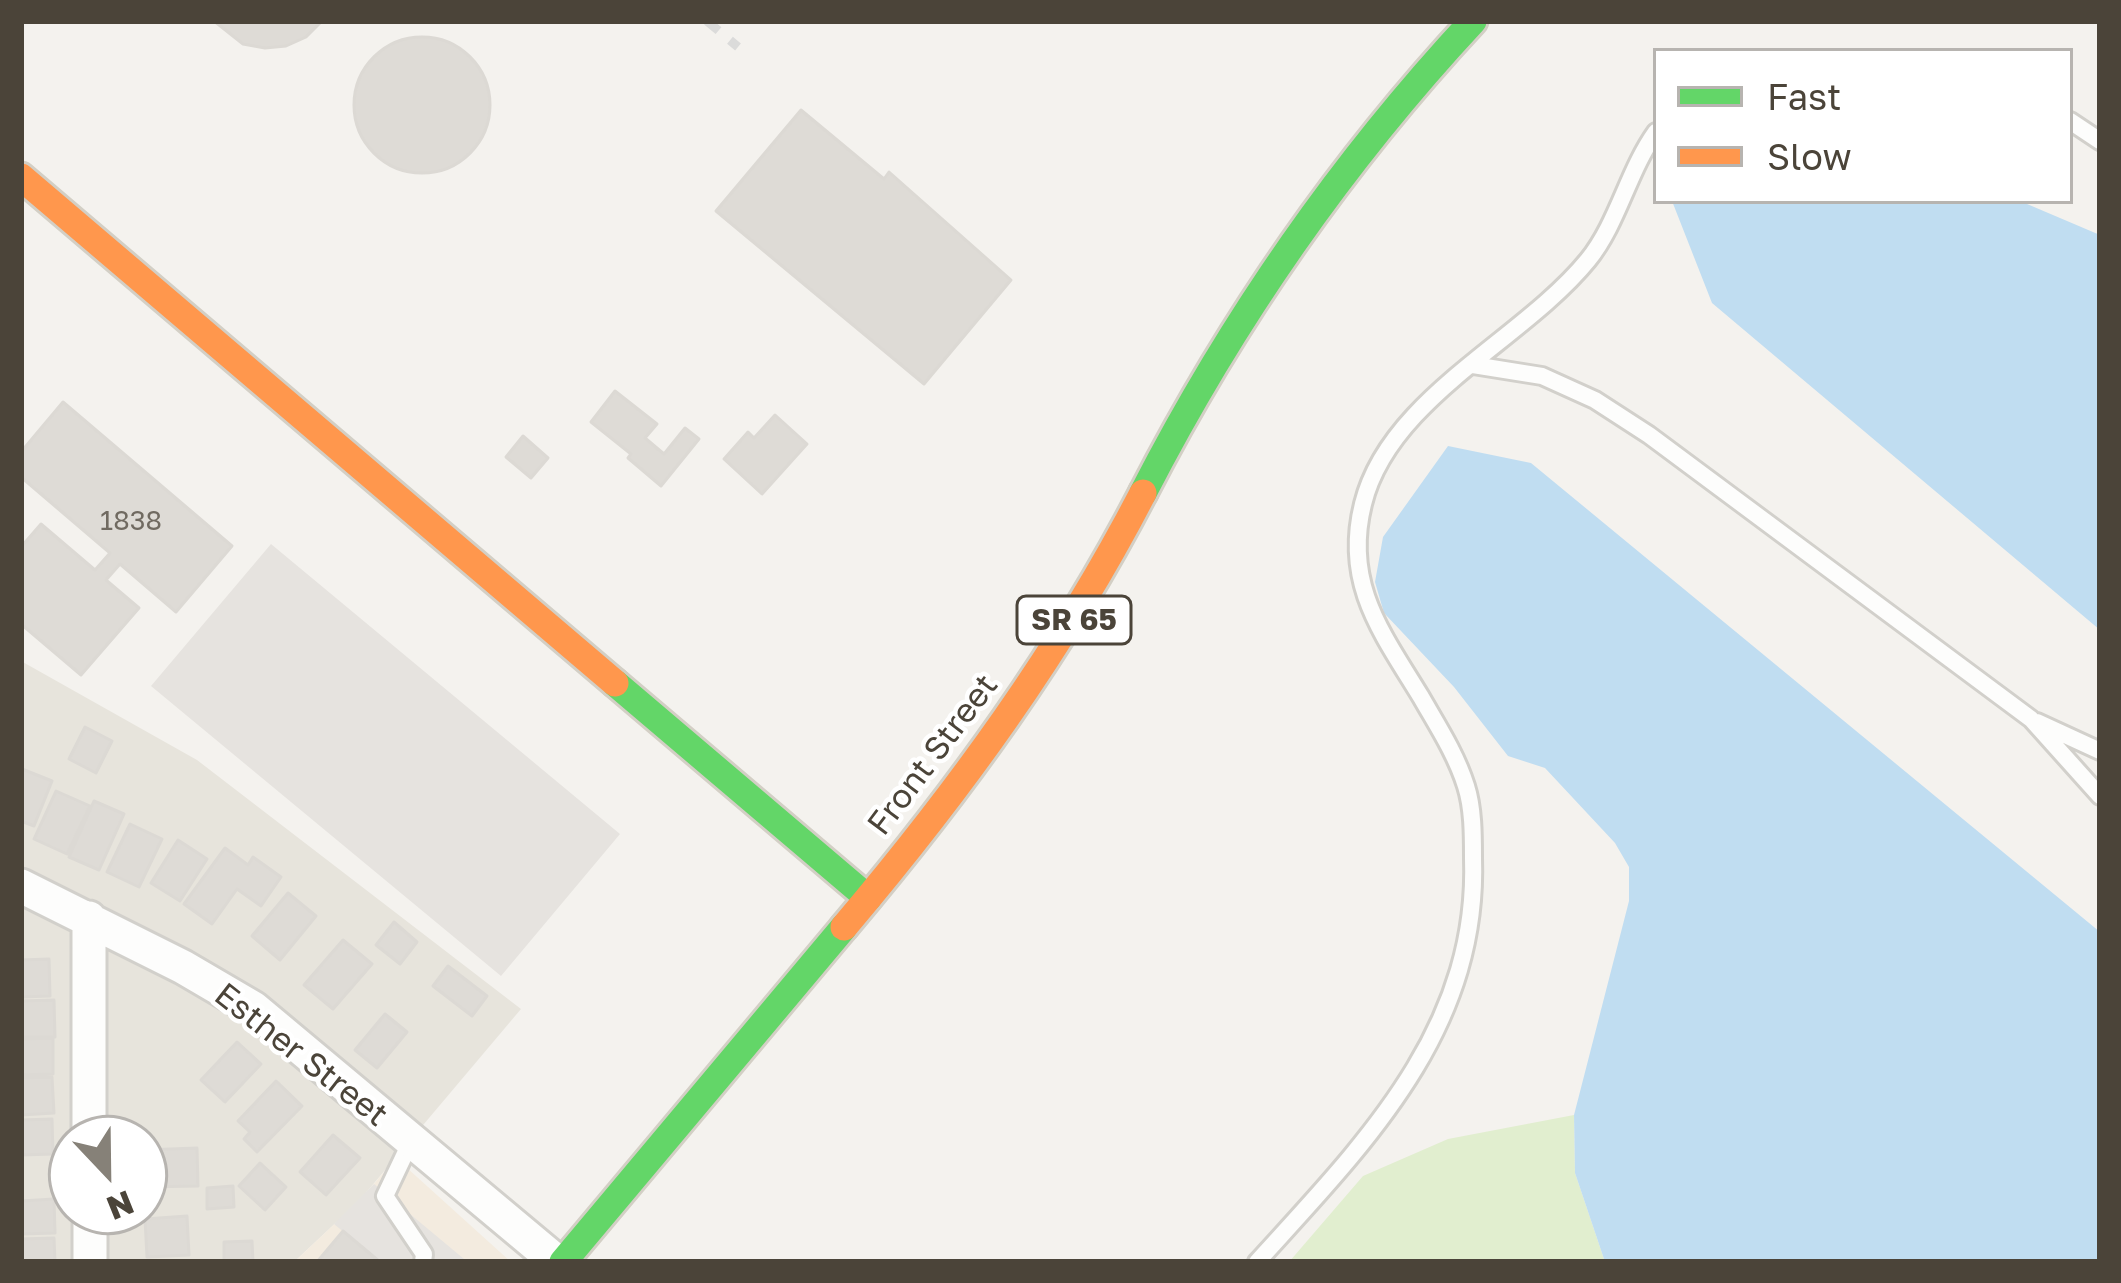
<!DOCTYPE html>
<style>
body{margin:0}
#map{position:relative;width:2121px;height:1283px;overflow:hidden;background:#f4f2ee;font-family:"Golos Text",sans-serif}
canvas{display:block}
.frame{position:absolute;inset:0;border:24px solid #4b4439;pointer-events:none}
.legend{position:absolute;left:1653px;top:48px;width:420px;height:156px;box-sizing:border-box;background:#fff;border:3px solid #b7b4b0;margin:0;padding:15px 21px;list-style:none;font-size:36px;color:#4b4439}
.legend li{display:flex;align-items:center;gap:24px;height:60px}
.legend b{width:60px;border:3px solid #b7b4b0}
.north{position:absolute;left:48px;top:1115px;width:120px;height:120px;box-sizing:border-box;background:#fff;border:3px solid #b7b4b0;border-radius:50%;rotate:158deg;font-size:33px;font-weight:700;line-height:48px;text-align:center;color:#4b4439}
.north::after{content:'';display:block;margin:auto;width:42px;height:54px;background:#868178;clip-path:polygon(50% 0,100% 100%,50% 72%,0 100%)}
</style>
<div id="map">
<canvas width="2121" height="1283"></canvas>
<div class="frame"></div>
<ul class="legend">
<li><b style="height:15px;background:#63d668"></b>Fast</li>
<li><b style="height:15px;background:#ff974d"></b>Slow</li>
</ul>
<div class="north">N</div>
</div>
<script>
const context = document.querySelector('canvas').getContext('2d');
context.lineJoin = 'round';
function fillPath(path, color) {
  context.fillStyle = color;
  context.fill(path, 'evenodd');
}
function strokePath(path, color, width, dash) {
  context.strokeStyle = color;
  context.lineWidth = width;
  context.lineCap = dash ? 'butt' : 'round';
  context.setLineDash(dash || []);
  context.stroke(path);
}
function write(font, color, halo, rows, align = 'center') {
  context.font = font + ' "Golos Text",sans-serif';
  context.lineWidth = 9;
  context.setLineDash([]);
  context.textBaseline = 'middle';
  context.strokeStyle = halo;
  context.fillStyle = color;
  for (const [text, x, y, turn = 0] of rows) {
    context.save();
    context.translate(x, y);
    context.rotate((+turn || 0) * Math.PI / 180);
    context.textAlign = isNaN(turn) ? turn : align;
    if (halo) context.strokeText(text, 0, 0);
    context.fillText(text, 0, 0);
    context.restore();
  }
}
fillPath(new Path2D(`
 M21,661L197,760L521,1009L359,1201L294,1262H21ZM72,1139H144V1211H72Z`), '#e7e4dc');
fillPath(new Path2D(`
 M396,1158L511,1262H294L359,1201Z`), '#f3ebdf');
fillPath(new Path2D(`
 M1574,1115L1575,1173L1605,1262H1289L1363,1176L1448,1139Z`), '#e1eecf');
fillPath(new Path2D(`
 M271,544L620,834L501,976L151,686Z
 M374,1184L464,1259L462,1262H380L334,1224Z`), '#e6e3df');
fillPath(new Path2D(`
 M1672,201H2020L2100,235V630L1712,303Z
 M1448,446L1531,463L2100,932V1262H1605L1575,1173L1574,1115L1629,901V867L1615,843L1545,768L1508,756L1454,687L1384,613L1375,582L1383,537Z`), '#c0ddf1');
const building = new Path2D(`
 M214,21H322L306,37L286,46L265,48L243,44Z
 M354 105a68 68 0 1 1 136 0a68 68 0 1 1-136 0Z
 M801,110L884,179L889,172L1011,280L924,384L716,211Z
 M615,391L657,424L645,438L664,454L685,428L699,439L661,486L628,458L631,454L591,422Z
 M63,402L232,546L176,612L120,564L106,580L139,608L81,675L21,624V547L41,524L95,570L110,553L21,477V452Z
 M775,415L807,444L762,494L724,459L748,432L754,438Z
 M523,436L548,458L531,478L506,457Z
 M85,727L112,741L96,773L69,759Z
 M22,769L52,781L34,826L21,821Z
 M56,791L90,806L67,854L34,839Z
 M94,801L124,814L99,870L69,857Z
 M130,824L162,839L139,887L107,872Z
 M178,840L207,859L180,901L151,883Z
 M225,848L248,865L253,857L281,877L261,906L237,889L212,924L184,904Z
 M288,893L316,916L280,960L252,936Z
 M394,922L417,942L400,964L376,945Z
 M343,940L372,964L333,1009L304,985Z
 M49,959L50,996L21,997V960Z
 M448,966L487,996L472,1016L433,986Z
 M54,1000L55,1037H21V1001Z
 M385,1014L407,1032L377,1068L355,1050Z
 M53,1038V1074L21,1075V1039Z
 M237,1042L261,1064L225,1102L201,1080Z
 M52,1077L54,1113L21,1115V1078Z
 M276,1081L302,1106L257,1152L244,1139L250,1132L238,1121Z
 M52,1119L53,1154L21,1155V1120Z
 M333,1135L360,1158L326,1195L300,1172Z
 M197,1148L198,1186L144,1187V1150Z
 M260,1163L286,1187L265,1210L239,1186Z
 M233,1186L234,1207L207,1209V1188Z
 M54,1199L55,1233L21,1234V1201Z
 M187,1216L189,1255L147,1257L145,1219Z
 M343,1231L380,1262H317Z
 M54,1238L55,1262H21V1239Z
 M252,1241L253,1262H224V1242Z`);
fillPath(building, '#dedbd6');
strokePath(building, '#dcd9d4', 3);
const lane = new Path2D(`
 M2070,121L2100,141
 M1473,365L1542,376L1595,400L1649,435L2031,719L2100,796
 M2037,722L2100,751
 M411,1141L385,1196L424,1254L423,1262
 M1257,1262C1364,1144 1479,1030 1473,858C1473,834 1473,808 1466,786C1456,754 1437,725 1421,697C1382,633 1343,584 1363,504C1389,398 1522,341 1588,260C1618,223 1628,171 1656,132`);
const street = new Path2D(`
 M21,886L183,967L253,1008L557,1262
 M89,918V1139
 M90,1211V1262`);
const fast = new Path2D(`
 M1143,493C1232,320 1340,164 1473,21
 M615,683L868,898
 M563,1262L844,927`);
const slow = new Path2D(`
 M21,177L615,683
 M844,927C959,791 1061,651 1143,493`);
strokePath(lane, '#d2d0cb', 22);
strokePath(street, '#d2d0cb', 39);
strokePath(fast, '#d3cfc5', 33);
strokePath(slow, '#d3cfc5', 33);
strokePath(lane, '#fdfdfc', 16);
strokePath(street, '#fdfdfc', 33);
strokePath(fast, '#63d668', 27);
strokePath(slow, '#ff974d', 27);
strokePath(new Path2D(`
 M707,21L738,47`), '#dbdbda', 9, [15, 15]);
write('27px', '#706a61', null, [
 ["1838",131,521]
]);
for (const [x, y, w] of [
 [1074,620,114]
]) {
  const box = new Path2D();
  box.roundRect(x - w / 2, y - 24, w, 48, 9);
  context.fillStyle = '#fff';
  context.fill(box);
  strokePath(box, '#4b4439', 3);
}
write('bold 30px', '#4b4439', null, [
 ["SR 65",1074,620]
]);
write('33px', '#4b4439', '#fff', [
 ["Front Street",933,755,-53],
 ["Esther Street",301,1055,38]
]);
</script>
